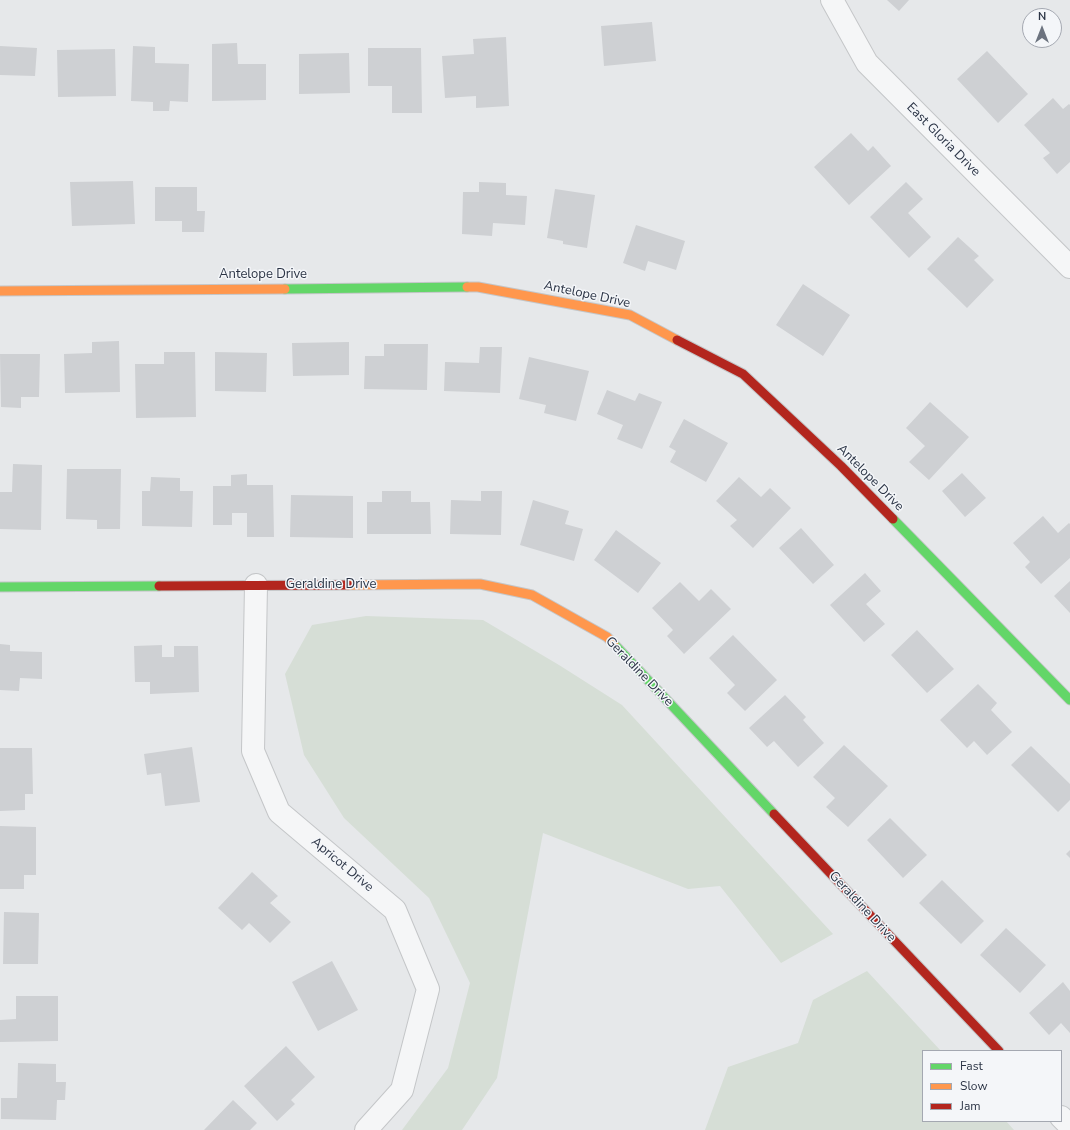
<!DOCTYPE html>
<style>
body{margin:0}
#map{position:relative;width:1070px;height:1130px;overflow:hidden;background:#e6e8ea;font-family:"Nunito Sans",sans-serif}
canvas{display:block}
.legend{position:absolute;left:922px;top:1050px;width:140px;height:72px;box-sizing:border-box;background:#f4f6f9;border:1px solid #a4a8b1;margin:0;padding:5px 7px;list-style:none;font-size:12px;color:#2b3445}
.legend li{display:flex;align-items:center;gap:8px;height:20px}
.legend b{width:20px;border:1px solid #a4a8b1}
.north{position:absolute;left:1022px;top:8px;width:40px;height:40px;box-sizing:border-box;background:#f4f6f9;border:1px solid #a4a8b1;border-radius:50%;rotate:0deg;font-size:11px;font-weight:700;line-height:16px;text-align:center;color:#2b3445}
.north::after{content:'';display:block;margin:auto;width:14px;height:18px;background:#6c737f;clip-path:polygon(50% 0,100% 100%,50% 72%,0 100%)}
</style>
<div id="map">
<canvas width="1070" height="1130"></canvas>
<ul class="legend">
<li><b style="height:5px;background:#63d668"></b>Fast</li>
<li><b style="height:5px;background:#ff974d"></b>Slow</li>
<li><b style="height:5px;background:#b3261e"></b>Jam</li>
</ul>
<div class="north">N</div>
</div>
<script>
const context = document.querySelector('canvas').getContext('2d');
context.lineJoin = 'round';
function fillPath(path, color) {
  context.fillStyle = color;
  context.fill(path, 'evenodd');
}
function strokePath(path, color, width, dash) {
  context.strokeStyle = color;
  context.lineWidth = width;
  context.lineCap = dash ? 'butt' : 'round';
  context.setLineDash(dash || []);
  context.stroke(path);
}
function write(font, color, halo, rows, align = 'center') {
  context.font = font + ' "Nunito Sans",sans-serif';
  context.lineWidth = 3;
  context.setLineDash([]);
  context.textBaseline = 'middle';
  context.strokeStyle = halo;
  context.fillStyle = color;
  for (const [text, x, y, turn = 0] of rows) {
    context.save();
    context.translate(x, y);
    context.rotate((+turn || 0) * Math.PI / 180);
    context.textAlign = isNaN(turn) ? turn : align;
    if (halo) context.strokeText(text, 0, 0);
    context.fillText(text, 0, 0);
    context.restore();
  }
}
fillPath(new Path2D(`
 M366,616L483,620L559,665L622,705L833,934L781,963L720,886L688,889L543,833L497,1078L462,1130H402L448,1068L470,983L429,898L344,818L304,755L285,674L312,625Z
 M867,971L941,1051H923V1121H1006L1014,1130H705L728,1067L798,1043L813,1000Z`), '#d6ded6');
fillPath(new Path2D(`
 M887,0H909L899,11Z
 M652,22L656,61L604,66L601,26Z
 M506,37L509,106L476,108V96L445,98L442,56L474,54L473,39Z
 M237,43L238,64H266V100L212,101V44Z
 M0,46L37,48L35,76L0,75Z
 M133,46L155,47V63L189,64L188,102L170,101L169,111H153V102L131,101Z
 M368,48H421L422,113H392V86H368Z
 M115,49L116,96L58,97L57,50Z
 M987,51L1028,94L998,123L957,79Z
 M349,53L350,93L299,94V54Z
 M1053,98L1063,109L1069,104L1070,105V162L1057,174L1043,158L1050,153L1024,125Z
 M851,133L868,151L873,146L891,166L849,205L814,167Z
 M133,181L135,224L72,226L70,182Z
 M479,182L506,183V195L527,196L525,225L493,223L492,236L462,234L463,192H479Z
 M906,182L923,199L908,213L931,237L909,258L870,217Z
 M155,187H197V211H205L204,232H182V221H155Z
 M555,189L595,195L587,248L563,244V241L547,238Z
 M636,225L685,241L676,270L648,261L645,271L623,263Z
 M958,237L979,256L974,260L994,280L967,308L927,269Z
 M803,284L850,315L823,356L776,325Z
 M119,341L120,392L65,393L64,354L92,353V342Z
 M349,342V375L293,376L292,343Z
 M384,344H428L427,390L364,389L365,356H384Z
 M480,347H502L500,393L444,391L445,362L479,363Z
 M164,352H195L196,417L136,418L135,364H164Z
 M215,352L267,353L266,392L215,391Z
 M0,354H40L39,397H21V408L1,407Z
 M529,357L589,371L576,421L544,413L546,405L519,399Z
 M607,390L635,401L639,393L662,402L642,449L617,439L623,425L597,414Z
 M930,402L969,437L929,480L909,462L925,446L906,428Z
 M684,419L728,443L706,482L670,462L676,451L669,447Z
 M13,464L42,465L41,530L0,529V492H12Z
 M67,469H121L120,529H97V520L66,519Z
 M962,473L986,498L965,517L942,491Z
 M247,474V485H273L274,537H247V513H232V525H213V486H231V475Z
 M151,477L180,478V491H193L192,527L142,526V491H150Z
 M739,477L761,497L770,488L791,508L753,548L730,526L737,520L716,501Z
 M382,491H411V502H430L431,534H367V502H382Z
 M481,491H502L501,535L450,534L451,500L481,501Z
 M291,495L353,496V538L290,537Z
 M533,500L569,511L565,524L583,529L574,561L520,545Z
 M1043,516L1058,533L1069,523L1070,524V558L1041,584L1025,567L1030,562L1013,543Z
 M801,528L834,565L813,584L779,548Z
 M616,530L661,563L638,593L594,560Z
 M865,573L881,591L866,604L885,624L864,642L830,605Z
 M1070,581V613L1054,596Z
 M680,582L699,601L711,589L731,609L684,654L667,636L673,630L652,608Z
 M917,630L954,669L927,693L891,655Z
 M733,635L777,680L745,711L727,693L735,685L709,658Z
 M0,644L10,645V651L42,652V679L20,678L19,691L0,690Z
 M162,645V657H174V646H198L199,692L150,694V682H135L134,646Z
 M978,684L997,703L991,710L1012,732L987,755L974,741L967,748L940,720Z
 M785,695L806,717L803,720L824,743L798,767L774,741L767,747L749,728Z
 M844,745L888,786L848,827L826,807L835,798L813,777Z
 M1031,746L1070,784V800L1058,812L1011,765Z
 M192,747L200,802L165,806L161,773L147,775L144,754Z
 M0,748H32L33,794H25V810L0,811Z
 M890,818L927,855L903,878L867,840Z
 M0,826L36,827V875H24V889H0Z
 M1070,850V858L1066,854Z
 M252,872L278,896L270,903L291,922L270,943L249,923L242,930L218,908Z
 M942,880L984,921L961,944L919,903Z
 M4,912L39,913L38,964H3Z
 M1006,928L1046,965L1020,993L980,955Z
 M332,961L358,1010L318,1031L292,982Z
 M1063,982L1070,991V1033L1061,1023L1049,1035L1029,1013Z
 M16,996H58V1041L0,1042V1020L16,1019Z
 M286,1046L315,1077L291,1100L295,1104L277,1121L244,1086Z
 M18,1063L56,1064V1082H66L65,1100H57L56,1120L1,1119V1098H17Z
 M233,1100L257,1123L250,1130H204Z`), '#ced0d3');
const street = new Path2D(`
 M832,0L867,63L1070,267
 M256,585L253,751L279,812L395,910L428,989L402,1090L366,1130
 M1061,1117L1070,1126`);
const fast = new Path2D(`
 M285,289L467,287
 M893,519L1070,700
 M0,587L159,586
 M614,644L774,814`);
const slow = new Path2D(`
 M467,287H478L630,315L677,340
 M0,291L285,289
 M348,585L480,584L532,595L607,637L614,644`);
const jam = new Path2D(`
 M677,340L743,374L841,466L893,519
 M159,586L348,585
 M774,814L999,1051`);
strokePath(street, '#c4c6c8', 24);
strokePath(fast, '#c4c6c8', 11);
strokePath(slow, '#c4c6c8', 11);
strokePath(jam, '#c4c6c8', 11);
strokePath(street, '#f5f6f7', 22);
strokePath(fast, '#63d668', 9);
strokePath(slow, '#ff974d', 9);
strokePath(jam, '#b3261e', 9);
write('13px', '#2b3445', '#f4f6f9', [
 ["East Gloria Drive",943,140,45],
 ["Antelope Drive",263,275],
 ["Antelope Drive",587,295,12],
 ["Antelope Drive",870,478,45],
 ["Geraldine Drive",331,585],
 ["Geraldine Drive",639,672,46],
 ["Apricot Drive",342,865,40],
 ["Geraldine Drive",862,907,47]
]);
</script>
